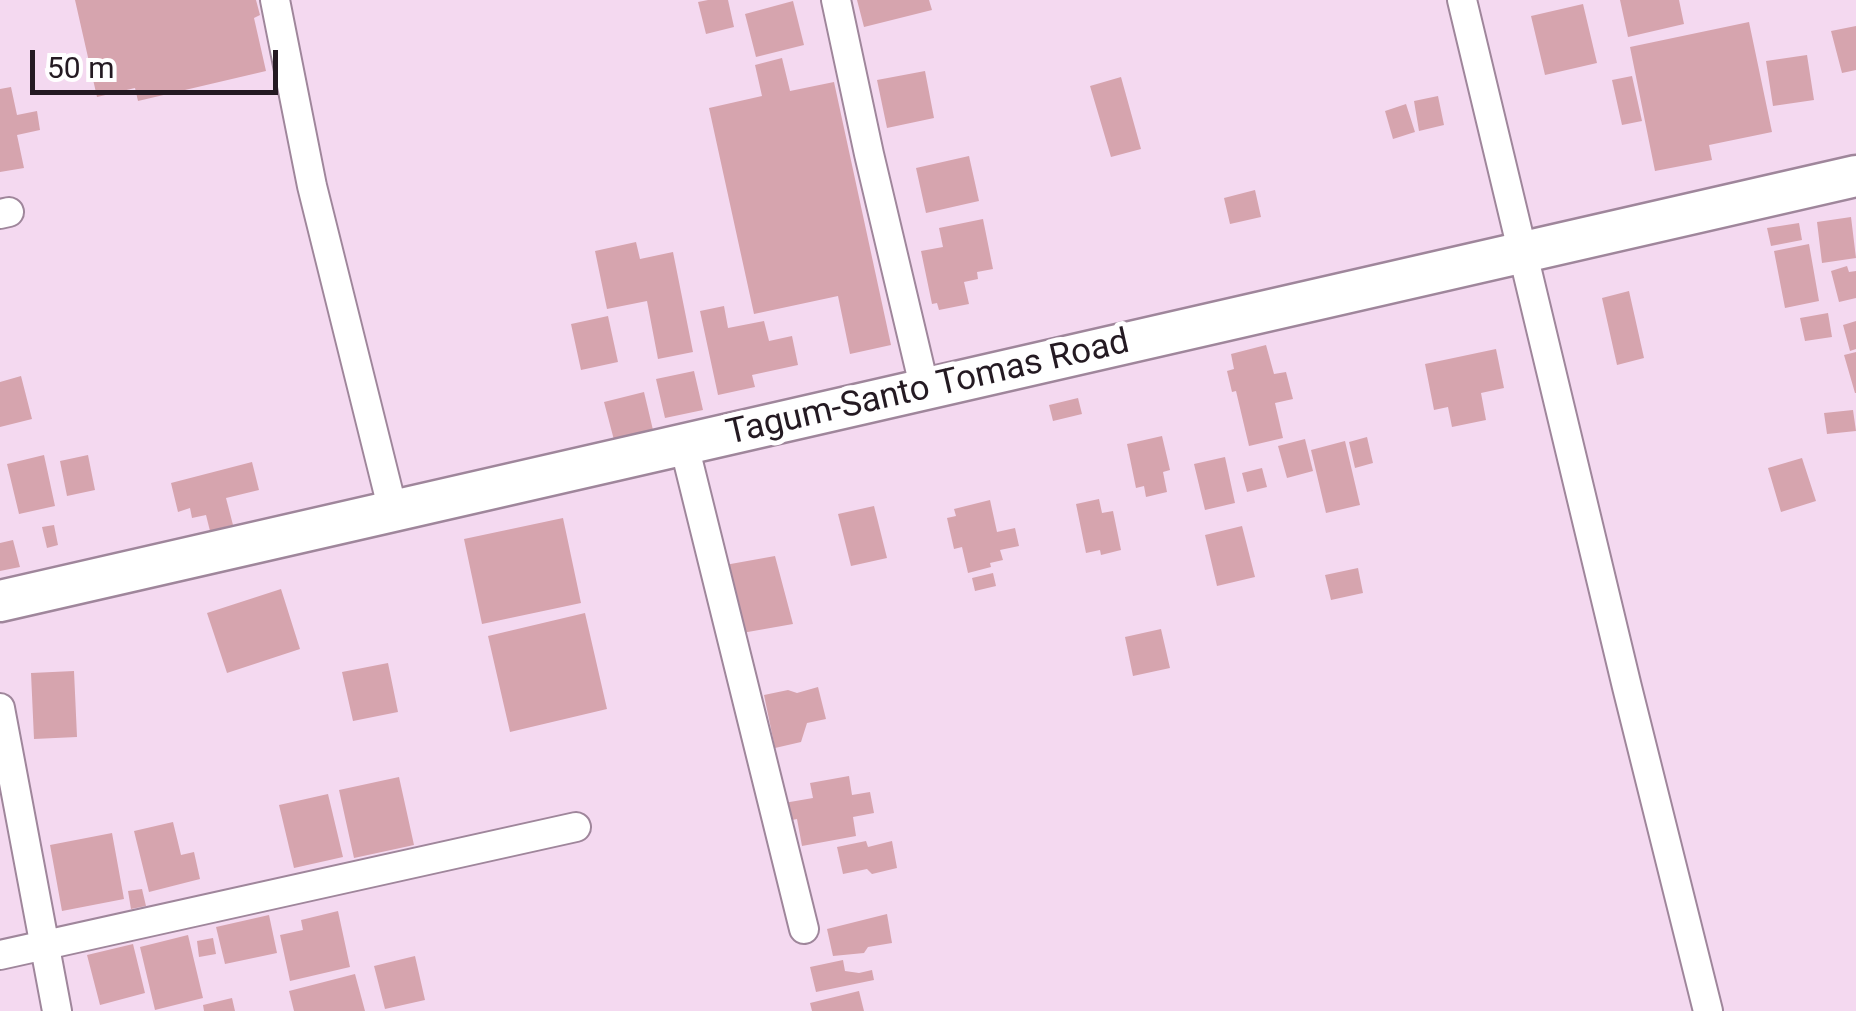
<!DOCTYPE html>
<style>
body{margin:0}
#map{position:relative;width:1856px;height:1011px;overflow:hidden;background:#f4d9f0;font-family:Roboto,sans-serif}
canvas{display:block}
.scale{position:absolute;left:30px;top:50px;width:248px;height:45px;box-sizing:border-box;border:5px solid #241a22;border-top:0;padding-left:12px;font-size:30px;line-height:35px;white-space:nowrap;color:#241a22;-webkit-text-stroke:8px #fff;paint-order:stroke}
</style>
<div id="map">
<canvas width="1856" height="1011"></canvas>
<div class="scale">50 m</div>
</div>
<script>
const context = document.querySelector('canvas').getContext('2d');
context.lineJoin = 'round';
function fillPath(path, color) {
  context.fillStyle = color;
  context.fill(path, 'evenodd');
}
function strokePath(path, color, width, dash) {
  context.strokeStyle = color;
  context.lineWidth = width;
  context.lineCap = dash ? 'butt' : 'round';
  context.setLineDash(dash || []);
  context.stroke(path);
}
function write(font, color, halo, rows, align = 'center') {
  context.font = font + ' Roboto,sans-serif';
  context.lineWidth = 10;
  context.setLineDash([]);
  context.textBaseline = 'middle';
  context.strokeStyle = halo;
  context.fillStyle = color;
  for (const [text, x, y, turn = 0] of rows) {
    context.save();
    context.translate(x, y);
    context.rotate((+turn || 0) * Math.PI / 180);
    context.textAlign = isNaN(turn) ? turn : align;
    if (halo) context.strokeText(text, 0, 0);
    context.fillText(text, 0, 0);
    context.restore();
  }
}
fillPath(new Path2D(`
 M75,0H256L260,15L254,18L266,71L138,101L135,88L97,97Z
 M708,0H728L734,27L706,34L698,2Z
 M857,0H929L932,10L864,27Z
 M1620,0H1679L1684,24L1628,37Z
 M793,1L804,45L756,57L745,14Z
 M1583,4L1597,63L1545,75L1531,16Z
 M1749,22L1772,132L1709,145L1712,160L1655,171L1630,47Z
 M1856,26V70L1842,73L1831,31Z
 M1807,55L1814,100L1773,106L1766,61Z
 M782,58L790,91L834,82L891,345L850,354L838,296L754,314L709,108L762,96L755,65Z
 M925,71L934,118L887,128L877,80Z
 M1632,76L1642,121L1622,125L1612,80Z
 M1121,77L1141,149L1111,157L1090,86Z
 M11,87L17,115L37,111L40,130L17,135L24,168L0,172V89Z
 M1438,96L1444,125L1419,131L1414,101Z
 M1406,104L1415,132L1393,139L1385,111Z
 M969,156L979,201L926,213L916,168Z
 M1255,190L1261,217L1230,224L1224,198Z
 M1851,217L1856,258L1822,263L1817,222Z
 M983,219L993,269L977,272L978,279L964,282L969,304L939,310L937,303L932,304L921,251L943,247L939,228Z
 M1799,223L1802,240L1771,246L1767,228Z
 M636,242L640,259L673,252L693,352L658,359L647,301L607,309L595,251Z
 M1809,244L1819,301L1785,308L1774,251Z
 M1847,266L1849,272L1856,271V298L1839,302L1831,271Z
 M1629,291L1644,358L1617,365L1602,298Z
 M724,306L728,328L764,321L769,341L792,336L798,365L752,375L755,387L718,395L700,311Z
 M1828,313L1832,337L1805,341L1800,318Z
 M608,316L618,362L581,370L571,324Z
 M1856,321V349L1850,351L1843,325Z
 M1266,345L1274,374L1286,372L1293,399L1275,403L1283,438L1249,446L1236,391L1232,392L1227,371L1234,369L1231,354Z
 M1496,349L1504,388L1481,393L1486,420L1452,427L1448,407L1434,410L1425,364Z
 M1856,352V393H1855L1844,355Z
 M694,371L703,410L665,418L656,379Z
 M21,376L32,419L0,427V382Z
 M644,392L653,430L614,440L604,402Z
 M1078,398L1082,414L1053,421L1049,405Z
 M1853,410L1856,431L1827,434L1824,413Z
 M1162,436L1170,470L1163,472L1167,492L1146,497L1144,486L1136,488L1127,444Z
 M1367,437L1373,463L1355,468L1349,442Z
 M1305,439L1313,471L1287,478L1278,446Z
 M1345,441L1360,505L1326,513L1311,450Z
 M44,455L55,506L19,514L7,464Z
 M88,455L95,490L67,496L60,461Z
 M1225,457L1235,503L1205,510L1194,464Z
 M1802,458L1816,501L1781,512L1768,468Z
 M252,462L259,490L226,498L233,525L210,531L206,515L192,518L190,508L178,512L171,483Z
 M1262,468L1267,487L1247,492L1242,473Z
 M1099,499L1102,513L1113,511L1121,550L1101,555L1100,550L1086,553L1076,504Z
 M990,500L997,532L1015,528L1019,546L1000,550L1003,560L990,563L991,567L968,573L962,547L954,549L947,518L956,516L954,509Z
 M874,506L887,558L851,566L838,514Z
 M563,518L581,603L482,624L464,539Z
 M54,525L58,545L47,548L42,527Z
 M1242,526L1255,577L1217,586L1205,535Z
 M13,540L20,567L0,571V543Z
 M775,556L793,624L742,633L725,565Z
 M1358,568L1363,593L1331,600L1325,575Z
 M993,573L996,586L975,591L972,578Z
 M281,589L300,649L227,673L207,613Z
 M585,613L607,709L510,732L488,636Z
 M1161,629L1170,668L1133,676L1125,637Z
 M388,663L398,712L353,721L342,672Z
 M74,671L77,737L34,739L31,673Z
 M818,687L826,719L807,723L801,742L775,748L764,695L788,690L797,693Z
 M849,776L852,795L870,792L874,813L853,817L856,836L802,846L797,819L787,821L784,803L813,798L810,783Z
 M399,777L414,845L354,858L339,790Z
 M328,794L343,857L294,868L279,805Z
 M173,822L181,855L194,852L200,879L149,892L134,831Z
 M112,833L124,899L62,911L50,845Z
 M866,841L868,847L892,841L897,868L872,874L867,869L843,874L837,847Z
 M142,889L146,906L131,909L128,891Z
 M338,911L350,967L290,981L280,935L303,930L301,920Z
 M887,914L892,943L868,947L864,953L833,956L827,929Z
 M269,915L277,953L225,964L216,927Z
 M188,935L203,998L155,1010L140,947Z
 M213,938L216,954L199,957L197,941Z
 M133,944L145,993L100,1005L87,955Z
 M415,956L425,1000L385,1009L374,966Z
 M843,960L845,971L859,973L872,970L874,980L816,992L810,967Z
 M355,974L365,1011H294L289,991Z
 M859,991L864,1011H812L810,1003Z
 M232,998L235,1011H204L203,1005Z`), '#d6a4ae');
const street = new Path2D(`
 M275,0L312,186L393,511
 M836,0L869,154L925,390
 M1462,0L1627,687L1708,1011
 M0,214L9,212
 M684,445L804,929
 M0,708L57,1011
 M0,955L576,827`);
const secondary = new Path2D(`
 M0,601L1856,176`);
strokePath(street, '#9f869b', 32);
strokePath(secondary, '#9f869b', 45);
strokePath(street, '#fff', 28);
strokePath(secondary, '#fff', 40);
write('35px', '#241a22', '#fff', [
 ["Tagum-Santo Tomas Road",928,389,-13]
]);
</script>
